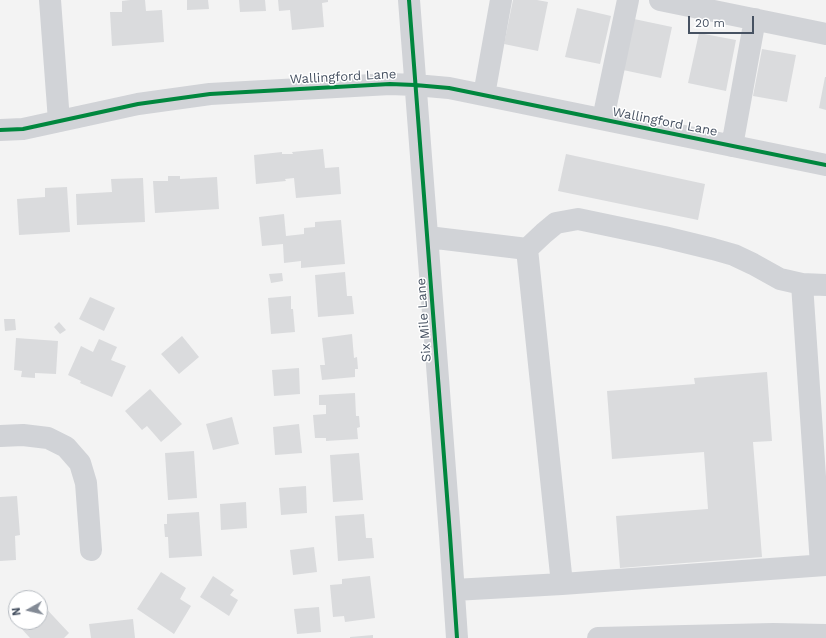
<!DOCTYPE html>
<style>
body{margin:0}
#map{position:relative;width:826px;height:638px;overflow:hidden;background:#f3f3f3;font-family:"Work Sans",sans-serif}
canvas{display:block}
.north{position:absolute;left:8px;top:590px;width:40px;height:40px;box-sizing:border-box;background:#fff;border:1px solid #b5bac0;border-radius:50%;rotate:262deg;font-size:11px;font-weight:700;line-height:16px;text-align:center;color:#475262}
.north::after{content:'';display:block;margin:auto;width:14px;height:18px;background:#838a95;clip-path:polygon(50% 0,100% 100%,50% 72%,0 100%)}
.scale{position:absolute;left:688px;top:16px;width:66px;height:18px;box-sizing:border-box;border:2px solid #475262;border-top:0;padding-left:5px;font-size:12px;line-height:14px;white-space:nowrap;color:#475262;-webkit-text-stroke:3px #fff;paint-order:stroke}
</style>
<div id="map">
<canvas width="826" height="638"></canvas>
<div class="north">N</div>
<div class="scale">20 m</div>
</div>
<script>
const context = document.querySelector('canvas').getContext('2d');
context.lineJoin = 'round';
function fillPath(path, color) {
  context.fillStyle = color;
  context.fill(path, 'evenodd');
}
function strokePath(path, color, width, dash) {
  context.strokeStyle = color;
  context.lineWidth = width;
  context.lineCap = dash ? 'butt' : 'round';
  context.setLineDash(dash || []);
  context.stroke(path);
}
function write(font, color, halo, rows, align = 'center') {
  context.font = font + ' "Work Sans",sans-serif';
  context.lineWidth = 3;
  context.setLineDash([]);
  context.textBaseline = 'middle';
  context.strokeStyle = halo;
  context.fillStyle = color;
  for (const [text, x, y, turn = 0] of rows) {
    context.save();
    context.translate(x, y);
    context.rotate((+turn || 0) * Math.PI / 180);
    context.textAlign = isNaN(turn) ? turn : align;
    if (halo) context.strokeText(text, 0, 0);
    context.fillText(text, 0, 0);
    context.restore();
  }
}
fillPath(new Path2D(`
 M130,0H145L146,11L162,10L164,42L112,46L110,12H122V1Z
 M187,0H208L209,9L187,10Z
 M239,0H265L266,11L240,12Z
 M278,0H328V2L322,3L324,27L292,30L290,10L279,11Z
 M513,0H537L548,2L538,51L504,44Z
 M577,8L611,16L600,64L565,57Z
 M634,19L672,27L661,78L623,70Z
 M699,33L736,40L726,91L688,83Z
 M762,49L796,55L787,102L753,96Z
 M825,77H826V110L819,108Z
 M323,149L325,168L339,167L341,194L296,198L294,178L285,179L286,181L256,184L254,155L282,152V154H293L292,152Z
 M566,154L705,184L698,220L558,191Z
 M168,176H180V179L217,177L219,209L155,213L153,181H168Z
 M143,178L145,222L77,225L76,194L112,192L111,179Z
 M67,187L70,232L19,235L17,199L45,197V188Z
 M284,214L286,236L304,234V228L315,227V222L341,220L345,264L301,268V261L284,263L283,244L262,246L259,217Z
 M345,272L347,296H352L354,314L318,317L315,275Z
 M282,273L283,281L271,283L269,274Z
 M291,296V309H293L295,332L271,334L268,298Z
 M90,297L115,308L104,331L79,319Z
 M4,319H15L16,330L5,331Z
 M59,322L66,330L60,334L54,327Z
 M352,334L354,358L357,357L358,369H355V377L322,380L320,365H325L322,338Z
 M182,336L199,357L179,374L161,354Z
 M16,338L58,341L56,374L35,373V378L21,377L22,371L14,370Z
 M99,339L117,347L111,360L126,366L112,397L80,383L81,381L68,375L81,346L93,352Z
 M299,368L300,394L274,396L272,370Z
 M767,372L772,441L753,442L762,557L620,568L616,516L708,509L704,452L612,459L607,391L695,384L694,378Z
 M150,389L182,424L161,442L147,426L142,430L125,411Z
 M355,393L356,416H359L360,427L357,428L358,439L326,441V438H315L313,415L326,414V405H319V395Z
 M232,417L239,444L213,450L206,424Z
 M299,424L302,453L275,455L273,427Z
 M194,451L197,498L168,500L165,453Z
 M359,453L363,500L333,502L330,455Z
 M306,486L307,513L281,515L279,488Z
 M17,496L20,535L15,536L16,560L0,561V497Z
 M246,502L247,528L221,530L220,504Z
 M199,512L202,556L169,558L168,537H165L164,524H167V514Z
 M364,514L366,538H372L374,558L338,561L335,516Z
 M314,547L317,572L293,575L290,550Z
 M161,572L186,588L180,599L191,606L174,634L137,609Z
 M213,576L234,590L230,595L238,600L229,616L200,597Z
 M370,576L375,618L345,622L344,616L333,617L330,585L342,584V579Z
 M40,602L69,633L64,638H30L9,615L16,609V622H40Z
 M319,607L321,632L297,634L294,609Z
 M133,619L135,638H91L89,624Z
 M373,635V638H350V637Z`), '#dadbdd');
strokePath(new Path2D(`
 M50,0L59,121
 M409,0L450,535L457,638
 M660,0L826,34
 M484,95L501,0
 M603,119L628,0
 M0,130L23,129L138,104L210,94L390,84L415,85L449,88L826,165
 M732,146L755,19
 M428,237L527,249
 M527,249L562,584
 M527,249L544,233L556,223L578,219L664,237L713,249L734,255L753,264L780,279L802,284L826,285
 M802,284L821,565
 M0,436L23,435L48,438L66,447L80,463L86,483L91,550
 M454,590L562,584L826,565
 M598,638L773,634L826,635`), '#d1d3d7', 22);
strokePath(new Path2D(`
 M409,0L450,535L457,638
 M0,130L23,129L138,104L210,94L390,84L415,85L449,88L826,165`), '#00873e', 4);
write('13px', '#475262', '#fff', [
 ["Wallingford Lane",343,77,-3],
 ["Wallingford Lane",665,122,11],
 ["Six Mile Lane",424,320,-94]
]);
</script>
